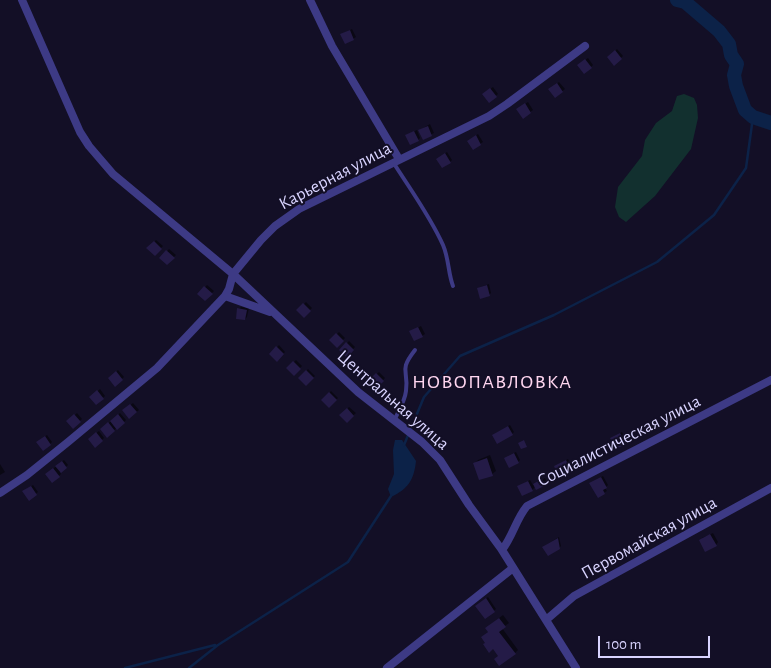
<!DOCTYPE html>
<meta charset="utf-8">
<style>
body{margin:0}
#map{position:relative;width:771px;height:668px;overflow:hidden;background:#130f26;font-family:"Alegreya Sans",sans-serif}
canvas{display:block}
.scale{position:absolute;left:598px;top:636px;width:112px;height:22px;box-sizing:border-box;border:2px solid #d9d4ff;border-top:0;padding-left:6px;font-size:15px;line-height:18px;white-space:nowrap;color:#d9d4ff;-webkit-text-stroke:4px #130f26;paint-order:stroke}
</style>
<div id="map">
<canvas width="771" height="668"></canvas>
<div class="scale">100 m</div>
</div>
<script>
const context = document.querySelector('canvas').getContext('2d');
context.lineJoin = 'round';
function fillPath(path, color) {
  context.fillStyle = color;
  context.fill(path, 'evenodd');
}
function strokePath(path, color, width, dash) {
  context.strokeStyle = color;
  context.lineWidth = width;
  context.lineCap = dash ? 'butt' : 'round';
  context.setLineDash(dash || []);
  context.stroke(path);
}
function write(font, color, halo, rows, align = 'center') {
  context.font = font + ' "Alegreya Sans",sans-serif';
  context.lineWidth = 4;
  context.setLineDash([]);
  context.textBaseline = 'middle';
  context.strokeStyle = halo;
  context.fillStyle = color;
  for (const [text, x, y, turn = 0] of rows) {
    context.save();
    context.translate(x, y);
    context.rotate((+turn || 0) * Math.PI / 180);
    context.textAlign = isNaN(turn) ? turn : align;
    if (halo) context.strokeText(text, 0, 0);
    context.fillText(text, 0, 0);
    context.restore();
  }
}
fillPath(new Path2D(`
 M684,94L694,98L697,105L698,118L691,149L655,196L626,222L619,217L615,207L618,187L642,156L645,140L656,123L672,111L677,96Z`), '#12302f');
fillPath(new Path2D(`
 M395,440H402L416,461C414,480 408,489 391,497L388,489L394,474L393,450Z`), '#0c2248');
fillPath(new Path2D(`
 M352,29L356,37L346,43L342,34Z
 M617,49L623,56L614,64L608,57Z
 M588,58L593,65L591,67L581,63Z
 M559,82L565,89L555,97L552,88Z
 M493,87L498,94L489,101L486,92Z
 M528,102L533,110L523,117L520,107Z
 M430,124L434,133L423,138L420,130Z
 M417,130L420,138L418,140L406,135Z
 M478,134L483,142L473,148L468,141Z
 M447,152L452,160L450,162L440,157Z
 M156,240L163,246L155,254L148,248Z
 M169,249L176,255L167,264L161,258Z
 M489,284L491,293L489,295L478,288Z
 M207,285L214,291L205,300L199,294Z
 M306,302L312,308L304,316L298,310Z
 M241,307L249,308L247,317L245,319L239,309Z
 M421,326L425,334L415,340L413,330Z
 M339,332L345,338L337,346L331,340Z
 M349,341L355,347L347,356L341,350Z
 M279,345L285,352L277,360L271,354Z
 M296,360L302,366L294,374L288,368Z
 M308,369L315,376L306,384L300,378Z
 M118,370L124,377L115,385L109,378Z
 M379,372L385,378L377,387L370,380Z
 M100,389L105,396L96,404L91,397Z
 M331,391L338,398L329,406L323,400Z
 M133,403L139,410L130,417L124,410Z
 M349,407L356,413L347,421L341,415Z
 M77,413L82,419L73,427L68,421Z
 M120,413L126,420L124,422L114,430L102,429Z
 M510,425L514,432L512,434L496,433Z
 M99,431L104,438L95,446L91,437Z
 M622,432L627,441L625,443L612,438Z
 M47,435L52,442L50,444L40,440Z
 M516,452L520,460L518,462L508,456Z
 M490,455L496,471L492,474L475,463L478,460Z
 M568,459L572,467L570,469L555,466Z
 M64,460L68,465L60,472L61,474L59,476L49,472Z
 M0,464L5,472L0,475Z
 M603,476L608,485L605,488L607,491L598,496L591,483Z
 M545,478L547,482L536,486L532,490L518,486L530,480L533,485Z
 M33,485L38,492L29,499L26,490Z
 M713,533L718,542L716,545L702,538Z
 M559,537L561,546L559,548L546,545Z
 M488,597L496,609L485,617L479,604Z
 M503,615L509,623L502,628L518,650L515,653L500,656L482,637L489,631L490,625Z`), '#0007');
strokePath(new Path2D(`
 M404,445L424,397L460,356L554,315L657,262L714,215L746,168L753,117
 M125,668L215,645
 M189,668L218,645L348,562L391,496`), '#0c2248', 2.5);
strokePath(new Path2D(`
 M677,0L685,2L719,31L729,44L731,55L737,64L734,75L736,86L745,110L753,117L771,123`), '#0c2248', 14);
fillPath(new Path2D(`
 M350,30L354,40L345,44L340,34Z
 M615,50L622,59L614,66L607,57Z
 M585,59L592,68L584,74L577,65Z
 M557,83L563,92L555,98L548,89Z
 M490,88L497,97L489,103L482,94Z
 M525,103L531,113L523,119L516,109Z
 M428,126L432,136L423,140L418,130Z
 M414,131L419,141L410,145L405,135Z
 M476,135L481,145L473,150L467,141Z
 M445,153L451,163L442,168L436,159Z
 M154,241L162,249L155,256L146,248Z
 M166,250L175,258L167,265L159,258Z
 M487,285L490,296L480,299L477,288Z
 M204,286L213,294L205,301L197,294Z
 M303,303L311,311L304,318L296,310Z
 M237,308L247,310L245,320L236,319Z
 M418,327L423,337L414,341L409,331Z
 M336,333L344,341L337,348L329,340Z
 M346,342L354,350L347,358L339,350Z
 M276,346L284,354L277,362L269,354Z
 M293,361L301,369L294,376L286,368Z
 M306,370L314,378L306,386L298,378Z
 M116,371L123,380L115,387L108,378Z
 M376,373L384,381L377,388L369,380Z
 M97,390L104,399L96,405L89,397Z
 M329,392L337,400L329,408L321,400Z
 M130,404L137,412L129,419L122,410Z
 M347,408L354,416L347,423L339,415Z
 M74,414L81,422L73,429L66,421Z
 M118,414L125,423L117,430L110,421Z
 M108,422L115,431L107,438L100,429Z
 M508,426L513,435L497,444L492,435Z
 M96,432L103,441L95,448L88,439Z
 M620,433L626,444L616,449L610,438Z
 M45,436L51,445L43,451L36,442Z
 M524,440L527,447L521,449L518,443Z
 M514,453L519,463L509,468L504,458Z
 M487,458L493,476L479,480L473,463Z
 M566,460L571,470L558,476L554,466Z
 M62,461L67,468L61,473L55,466Z
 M53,468L60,477L52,483L45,474Z
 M601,477L607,488L603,490L605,494L598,498L589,483Z
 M542,479L546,485L536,490L533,484Z
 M528,481L533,491L522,496L517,486Z
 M31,486L37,495L29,501L22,491Z
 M710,534L717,546L705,552L699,540Z
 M558,538L560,549L548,556L542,547Z
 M486,598L495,612L485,619L475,606Z
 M499,618L506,627L499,632L516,654L499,666L494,659L498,656L493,649L489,653L483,644L485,643L481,637L488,632L485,628Z`), '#241b47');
strokePath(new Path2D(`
 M393,162C410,189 430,216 443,245C449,259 448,273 453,286
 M394,421C398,412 405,401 406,391C409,369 398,372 415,350`), '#3d3a85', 4);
strokePath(new Path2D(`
 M22,0L80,132L89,146L113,174L233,274L358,392L422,442L440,460L469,505L502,550L576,668
 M310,0L332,46L399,159
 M225,296L270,312
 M0,493L27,475L68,442L157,368L225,296L229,289L233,274L261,240L275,226L299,209L489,116L507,104L585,46
 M502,550C513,536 516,519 527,506L771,380
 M546,620L574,596L771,488
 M387,668L513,568`), '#3d3a85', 8);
write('18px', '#d9d4ff', '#130f26', [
 ["Карьерная улица",335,176,-28],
 ["Центральная улица",393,400,41],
 ["Социалистическая улица",619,441,-27],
 ["Первомайская улица",649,538,-29]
]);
context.letterSpacing = '1px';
write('20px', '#ffd6f0', '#130f26', [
 ["НОВОПАВЛОВКА",492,382]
]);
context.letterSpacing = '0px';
</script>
